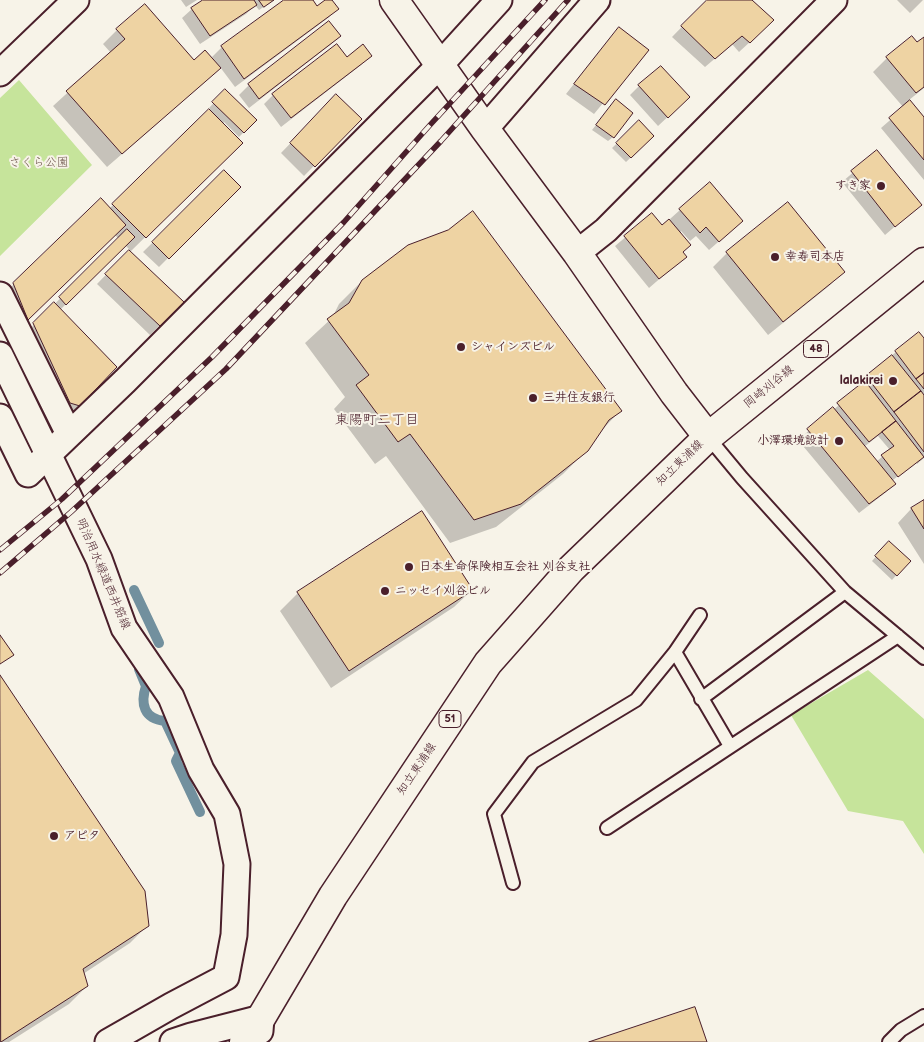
<!DOCTYPE html>
<meta charset="utf-8">
<style>
body{margin:0}
canvas{display:block;background:#f7f3e8}
</style>
<canvas width="924" height="1042"></canvas>
<script>
const context = document.querySelector('canvas').getContext('2d');
context.lineJoin = 'round';
function fillPath(path, color) {
  context.fillStyle = color;
  context.fill(path, 'evenodd');
}
function strokePath(path, color, width, dash) {
  context.strokeStyle = color;
  context.lineWidth = width;
  context.lineCap = dash ? 'butt' : 'round';
  context.setLineDash(dash || []);
  context.stroke(path);
}
function write(font, color, halo, rows, align = 'center') {
  context.font = font + ' "Balsamiq Sans","Klee One",sans-serif';
  context.lineWidth = 4;
  context.setLineDash([]);
  context.textBaseline = 'middle';
  context.strokeStyle = halo;
  context.fillStyle = color;
  for (const [text, x, y, turn = 0] of rows) {
    context.save();
    context.translate(x, y);
    context.rotate((+turn || 0) * Math.PI / 180);
    context.textAlign = isNaN(turn) ? turn : align;
    if (halo) context.strokeText(text, 0, 0);
    context.fillText(text, 0, 0);
    context.restore();
  }
}
fillPath(new Path2D(`
 M19,80L92,165L0,256V98Z
 M868,670L924,719V854L903,821L848,811L791,715Z`), '#c6e49b');
fillPath(new Path2D(`
 M181,0H197L186,7Z
 M205,0H274L259,10L255,5L246,14L200,44L182,18L192,9Z
 M286,0H312L317,8L327,0H331L337,9L328,18L235,87L220,67L205,82L107,167L53,106L111,53L103,44L117,30L194,62L215,64L216,62L212,57L222,47Z
 M708,0H751L763,30L739,52L732,44L705,67L672,37Z
 M897,0H923L910,13Z
 M329,23L340,36L330,45L249,108L239,95L249,85Z
 M619,29L647,50L594,114L566,94L610,38Z
 M924,38V88L909,100L924,119V180L881,128L904,108L873,72L887,58L917,44Z
 M370,56L361,65L281,127L264,104L273,95L347,59Z
 M639,86L689,97L658,126L630,95Z
 M225,91L256,120L239,137L224,122L223,124L241,143L130,252L182,302L150,335L97,284L130,250L125,245L60,310L115,367L70,415L25,334L119,239L115,235L19,328L5,293L101,200L109,209L210,109L209,108Z
 M336,96L360,119L304,176L281,153Z
 M612,105L613,137L608,141L592,130Z
 M639,122L653,136L626,162L612,148Z
 M877,152L920,205L885,235L842,182Z
 M224,172L239,187L159,267L143,252Z
 M788,204L843,272L829,286L768,335L713,267L727,253Z
 M680,210L732,230L709,250L696,236L690,241L681,231L680,233L682,253L685,257L649,288L615,246L652,215L661,227Z
 M449,231L620,411L600,432L587,450L563,474L496,527L450,543L386,456L375,464L334,409L345,397L305,343L332,318L339,304L362,281Z
 M924,340V458L917,464V461L893,480L894,484L885,493L859,513L798,440L859,388L857,386L866,376L896,352ZM878,436L890,450L876,462L864,447Z
 M924,501V564L898,523L911,509Z
 M889,542L909,561L892,580L872,561Z
 M472,590L454,607L331,688L280,611L298,593Z
 M0,677L143,892L148,925L130,943L83,974L87,986L69,1004L9,1042H0Z`), '#0003');
strokePath(new Path2D(`
 M134,590L159,643
 M139,669L146,686C140,704 144,719 165,721L180,753L176,761L200,812`), '#72909e', 10);
const building = new Path2D(`
 M203,0H254L257,5L210,36L191,8Z
 M259,0H274L264,7Z
 M284,0H313L317,6L325,0H332L339,9L244,79L221,46Z
 M707,0H752L774,20L750,43L742,36L715,59L681,26Z
 M145,4L194,60L205,50L221,68L122,154L66,91L125,39L116,29Z
 M329,21L341,36L259,99L248,84Z
 M619,27L649,50L605,105L574,84Z
 M912,36L917,42L924,37V87L916,93L886,57Z
 M337,44L347,57L363,44L372,56L291,118L272,94Z
 M661,66L690,97L668,118L638,85Z
 M225,89L257,120L244,133L212,102Z
 M336,94L362,119L315,167L290,143Z
 M616,99L633,113L614,138L596,125Z
 M910,100L924,117V160L889,118Z
 M209,109L243,143L146,238L112,204Z
 M639,120L654,136L631,158L616,143Z
 M877,150L922,205L895,227L851,171Z
 M224,170L241,187L169,259L152,242Z
 M710,182L743,221L719,242L706,227L700,233L679,209Z
 M101,198L126,225L28,320L13,283Z
 M788,202L845,272L783,322L726,252Z
 M473,211L622,411L609,420L588,451L521,504L474,520L410,434L398,442L356,385L369,375L327,319L349,303L362,280L408,245L448,230Z
 M652,213L662,225L669,219L691,245L683,252L687,257L659,279L624,236Z
 M127,229L135,237L66,305L59,297Z
 M129,250L184,302L160,326L105,274Z
 M54,302L117,367L80,406L70,403L33,323Z
 M919,332L924,338V373L916,379L895,351Z
 M892,355L921,391L894,412L866,376Z
 M924,373V389L916,379Z
 M865,381L896,421L869,442L837,403Z
 M921,391L924,395V452L894,412Z
 M833,407L896,484L869,504L807,429Z
 M896,421L924,457L898,477L881,455L894,446L882,432Z
 M924,500V529L911,508Z
 M422,511L473,590L349,671L297,592Z
 M889,541L911,561L897,576L875,556Z
 M0,635L14,655L0,664Z
 M0,675L145,891L149,926L83,969L88,986L1,1042Z
 M695,1007L707,1042H589Z`);
fillPath(building, '#eed3a3');
strokePath(building, '#4a1f2b', 1);
const lane = new Path2D(`
 M708,437L742,478L845,592L924,658
 M675,652L730,746
 M701,699L845,592
 M607,828L898,636
 M513,883L494,814L533,762L636,700L675,652L700,615
 M889,1042L901,1030L924,1016`);
const street = new Path2D(`
 M0,73L76,0
 M485,129L597,0
 M577,253L606,230L834,0
 M0,295L69,434
 M0,355L99,559L124,628L171,697L201,770L227,814L237,864L234,935L226,977L171,1006L108,1042
 M0,417L28,474L125,381L440,65L499,0
 M173,1042L191,1036L261,1018L260,1031`);
const secondary = new Path2D(`
 M394,0L485,129L577,253L674,393L708,437`);
const primary = new Path2D(`
 M244,1042L261,1018L333,896L488,663L571,569L708,437L924,262`);
strokePath(lane, '#4a1f2b', 16);
strokePath(street, '#4a1f2b', 29);
strokePath(secondary, '#4a1f2b', 31);
strokePath(primary, '#4a1f2b', 31);
strokePath(lane, '#f7f3e8', 12);
strokePath(street, '#f7f3e8', 25);
strokePath(secondary, '#f7f3e8', 28);
strokePath(primary, '#f7f3e8', 28);
const rail = new Path2D(`
 M0,550L62,499L212,357L344,222L430,125L545,0
 M0,573L71,512L226,369L441,141L568,0`);
strokePath(rail, '#4a1f2b', 5.5);
strokePath(rail, '#f7f3e8', 4, [11]);
for (const [x, y, r, color] of [
 [881,186,5,"#4a1f2b"],
 [775,257,5,"#4a1f2b"],
 [461,347,5,"#4a1f2b"],
 [893,381,5,"#4a1f2b"],
 [533,398,5,"#4a1f2b"],
 [839,441,5,"#4a1f2b"],
 [409,567,5,"#4a1f2b"],
 [385,591,5,"#4a1f2b"],
 [54,836,5,"#4a1f2b"]
]) {
  const dot = new Path2D();
  dot.arc(x, y, r, 0, 2 * Math.PI);
  context.fillStyle = color;
  context.fill(dot);
  strokePath(dot, '#f7f3e8', 2);
}
for (const [x, y, w] of [
 [816,349,25],
 [450,719,22]
]) {
  const box = new Path2D();
  box.roundRect(x - w / 2, y - 8.5, w, 17, 4);
  context.fillStyle = '#f7f3e8';
  context.fill(box);
  strokePath(box, '#4a1f2b', 1);
}
write('bold 11px', '#4a1f2b', null, [
 ["48",816,349],
 ["51",450,719]
]);
write('12px', '#695047', '#f7f3e8', [
 ["さくら公園",39,163]
]);
write('bold 12px', '#4a1f2b', '#f7f3e8', [
 ["すき家",871,186,"right"],
 ["幸寿司本店",785,257],
 ["シャインズビル",471,347],
 ["lalakirei",883,381,"right"],
 ["三井住友銀行",543,398],
 ["小澤環境設計",829,441,"right"],
 ["日本生命保険相互会社 刈谷支社",419,567],
 ["ニッセイ刈谷ビル",395,591],
 ["アピタ",64,836]
], 'left');
write('12px', '#4a1f2b', '#f7f3e8', [
 ["岡崎刈谷線",769,387,-39],
 ["知立東浦線",680,463,-44],
 ["明治用水緑道西井筋線",103,574,67],
 ["知立東浦線",417,769,-56]
]);
write('14px', '#4a1f2b', '#f7f3e8', [
 ["東陽町二丁目",377,420]
]);
</script>
